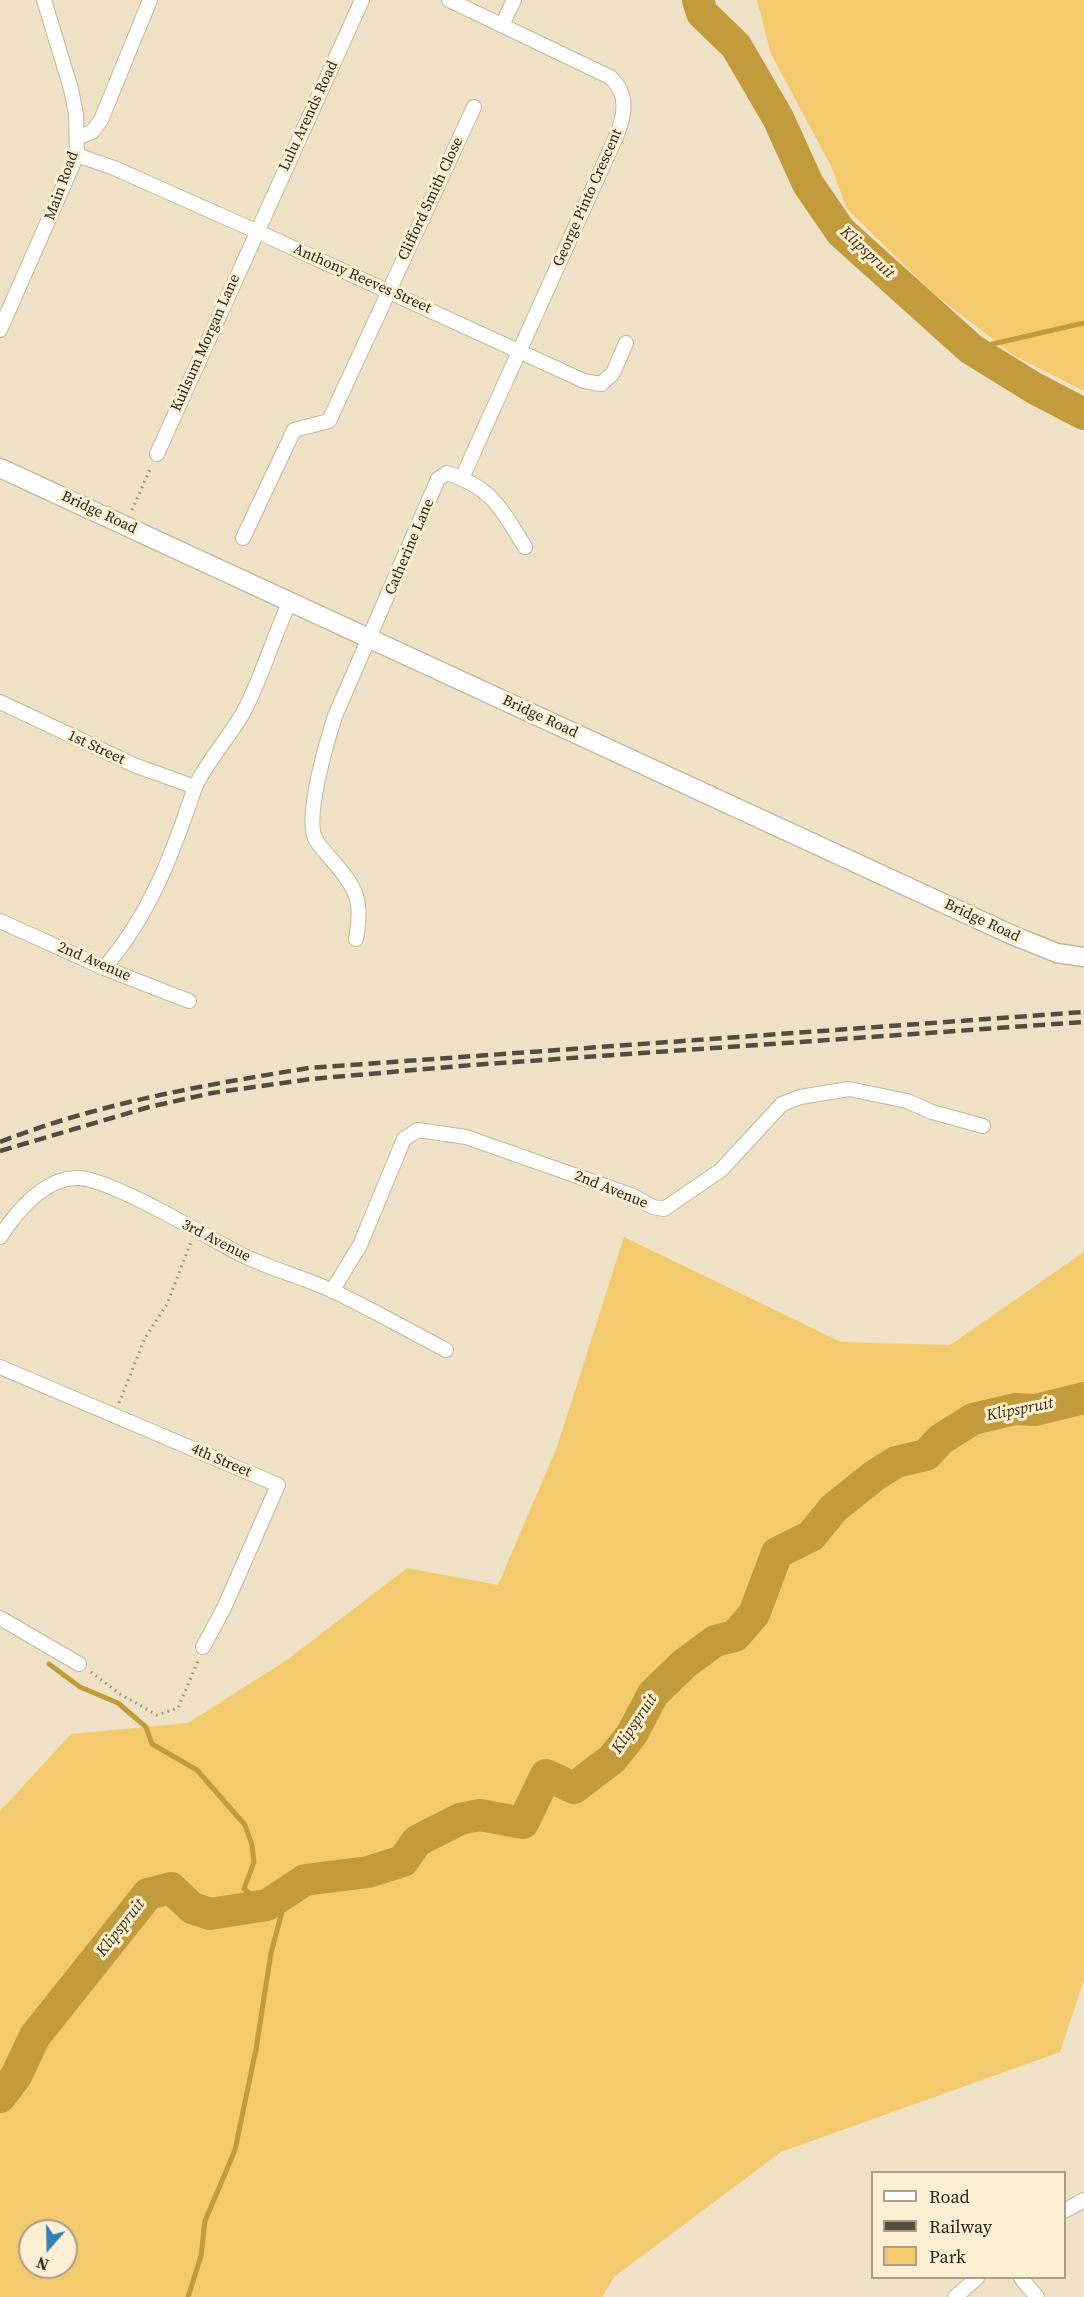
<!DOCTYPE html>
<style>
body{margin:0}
#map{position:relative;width:1084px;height:2297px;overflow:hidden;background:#efe2c6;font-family:"Source Serif 4",serif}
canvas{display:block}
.legend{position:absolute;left:871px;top:2171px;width:195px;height:108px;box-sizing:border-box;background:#fcefd3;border:2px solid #a99f8a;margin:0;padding:8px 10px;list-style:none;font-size:18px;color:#2c271c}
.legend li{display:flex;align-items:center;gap:12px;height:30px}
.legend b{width:30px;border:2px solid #a99f8a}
.north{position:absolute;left:18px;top:2219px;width:60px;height:60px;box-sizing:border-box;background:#fcefd3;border:2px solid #a99f8a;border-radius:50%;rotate:200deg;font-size:16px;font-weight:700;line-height:24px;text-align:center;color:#2c271c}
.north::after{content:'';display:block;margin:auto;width:21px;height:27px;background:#3481b3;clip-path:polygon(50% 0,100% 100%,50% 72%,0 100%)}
</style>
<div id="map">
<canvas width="1084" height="2297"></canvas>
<ul class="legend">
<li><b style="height:8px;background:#fff"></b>Road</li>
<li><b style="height:8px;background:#544d3f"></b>Railway</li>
<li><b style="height:16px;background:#f3cb6e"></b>Park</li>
</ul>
<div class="north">N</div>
</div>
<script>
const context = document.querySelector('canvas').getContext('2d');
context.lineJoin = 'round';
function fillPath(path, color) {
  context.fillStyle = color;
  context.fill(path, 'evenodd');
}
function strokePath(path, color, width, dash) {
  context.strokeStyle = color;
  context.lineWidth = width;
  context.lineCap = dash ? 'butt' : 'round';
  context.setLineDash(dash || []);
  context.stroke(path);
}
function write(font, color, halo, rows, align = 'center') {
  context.font = font + ' "Source Serif 4",serif';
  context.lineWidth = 6;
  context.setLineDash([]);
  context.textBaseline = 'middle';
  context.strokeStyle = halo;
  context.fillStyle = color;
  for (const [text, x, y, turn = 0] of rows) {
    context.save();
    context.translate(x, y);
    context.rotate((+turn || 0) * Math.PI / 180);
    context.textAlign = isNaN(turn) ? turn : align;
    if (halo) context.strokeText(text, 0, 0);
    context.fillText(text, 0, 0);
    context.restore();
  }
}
fillPath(new Path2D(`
 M757,0H1084V391L1013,355L933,293L847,209L831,166L771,54Z
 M624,1237L841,1342L950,1345L1084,1252V1980L1060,2052L781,2152L615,2276L602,2297H0V1811L71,1734L188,1723L287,1660L407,1568L498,1585L557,1447ZM30,2231H66V2267H30Z`), '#f3cb6e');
strokePath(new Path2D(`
 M971,349L1084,323
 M49,1664L80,1687L118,1703L146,1727L152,1744L197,1770L245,1825L252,1845L254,1862L244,1889L267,1905
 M188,2297L201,2256L205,2221L235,2150L256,2049L271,1953L287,1893`), '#c29b3c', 5);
strokePath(new Path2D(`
 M698,0L702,13L736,46L778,118L808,184L841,232L971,349L1034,388L1084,414
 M0,2097L16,2076L35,2036L148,1894L171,1888L192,1908L210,1914L267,1905L305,1880L368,1872L403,1861L417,1841L460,1819L480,1815L523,1823L546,1775L574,1788L612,1759L632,1734L653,1694L684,1664L715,1641L735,1636L754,1614L777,1553L811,1536L834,1508L874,1476L896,1462L926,1455L941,1439L973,1419L1015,1409L1035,1410L1084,1398`), '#c29b3c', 32);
const minor = new Path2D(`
 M449,0L610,77C629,94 625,115 616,137L462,478
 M502,25L514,0
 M78,137L92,132L101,120L150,0
 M77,155L114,168L256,231L584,381L601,384L613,373L626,343
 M0,330L77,155L76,114L71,89L44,0
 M157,454L362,0
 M243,538L294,430L329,421L474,107
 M0,702L134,765L195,787
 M0,921L104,968L189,1001
 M356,939C363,900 357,889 332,860C326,853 319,846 315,838C305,815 327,741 335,716L438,479L447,473C493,488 501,509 525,547
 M104,968C150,915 173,853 195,787C208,760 228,739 243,713C262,677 273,638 290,601
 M0,1237C17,1211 43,1179 76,1178C107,1176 207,1237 240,1254C270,1269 303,1277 333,1291C371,1309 408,1330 446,1350
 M332,1291L360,1245L404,1139L418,1130L466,1137L631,1195L653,1207L664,1209L721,1170L782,1104L800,1097L849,1089L907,1101L932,1112L983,1126
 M0,1367L278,1485L224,1608L203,1647
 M0,1618L79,1664
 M1064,2211L1084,2200
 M1021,2278L1037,2297
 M955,2297L977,2278`);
const tertiary = new Path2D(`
 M0,468L1012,935L1057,953L1084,957`);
strokePath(minor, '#c3b79c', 16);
strokePath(tertiary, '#c3b79c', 21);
strokePath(new Path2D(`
 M132,510L151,467
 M119,1403L145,1338L167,1304L191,1242
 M91,1672L120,1694L157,1715L178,1708L198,1661`), '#9a917c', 3, [1.5, 4.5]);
strokePath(minor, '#fff', 14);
strokePath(tertiary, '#fff', 18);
strokePath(new Path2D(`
 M0,1142C99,1103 204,1085 309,1068L1084,1012
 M0,1151L149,1107L212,1093L311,1079L472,1065L1084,1022`), '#544d3f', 4.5, [12, 6]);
write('15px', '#2c271c', '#fcefd3', [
 ["Lulu Arends Road",309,116,-65],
 ["Main Road",62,186,-70],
 ["George Pinto Crescent",588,198,-66],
 ["Clifford Smith Close",431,199,-65],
 ["Anthony Reeves Street",362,279,24],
 ["Kuilsum Morgan Lane",206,343,-66],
 ["Bridge Road",99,513,25],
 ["Catherine Lane",410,547,-67],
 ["Bridge Road",540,717,25],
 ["1st Street",96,748,25],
 ["Bridge Road",982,921,25],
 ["2nd Avenue",94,962,23],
 ["2nd Avenue",611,1190,22],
 ["3rd Avenue",216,1241,27],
 ["4th Street",221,1461,23]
]);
write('italic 16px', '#3f2f05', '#fcefd3', [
 ["Klipspruit",867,253,43],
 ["Klipspruit",1020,1410,-11],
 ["Klipspruit",635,1724,-56],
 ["Klipspruit",121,1928,-52]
]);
</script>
